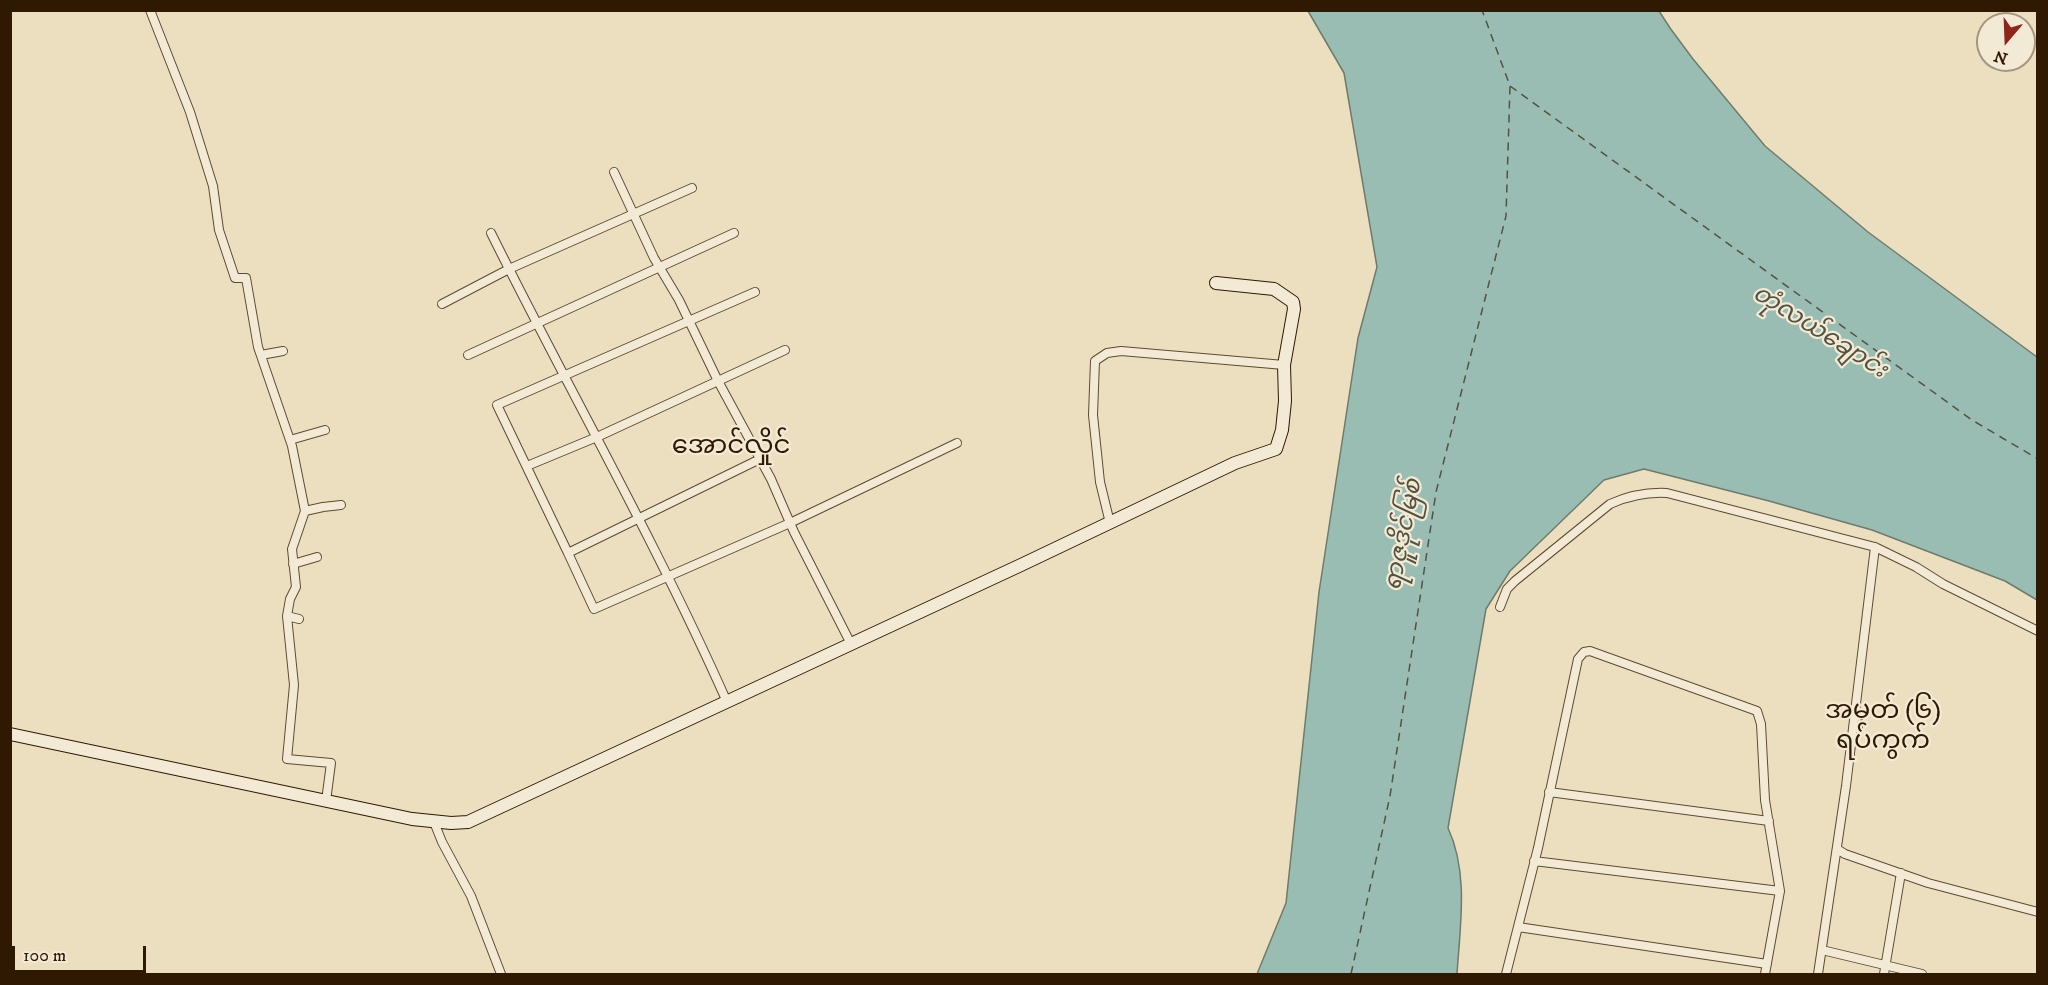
<!DOCTYPE html>
<meta charset="utf-8">
<style>
body{margin:0}
#map{position:relative;width:2048px;height:985px;overflow:hidden;background:#ecdfbf;font-family:"IM FELL DW Pica",serif}
canvas{display:block}
.frame{position:absolute;inset:0;border:12px solid #2f1902;pointer-events:none}
.north{position:absolute;left:1976px;top:12px;width:60px;height:60px;box-sizing:border-box;background:#f3ead5;border:2px solid #a59681;border-radius:50%;rotate:199deg;font-size:16px;font-weight:700;line-height:24px;text-align:center;color:#2f1902}
.north::after{content:'';display:block;margin:auto;width:21px;height:27px;background:#8f2418;clip-path:polygon(50% 0,100% 100%,50% 72%,0 100%)}
.scale{position:absolute;left:12px;top:946px;width:134px;height:27px;box-sizing:border-box;border:3px solid #2f1902;border-top:0;padding-left:8px;font-size:18px;line-height:21px;white-space:nowrap;color:#2f1902;-webkit-text-stroke:4px #f3ead5;paint-order:stroke}
</style>
<div id="map">
<canvas width="2048" height="985"></canvas>
<div class="frame"></div>
<div class="north">N</div>
<div class="scale">100 m</div>
</div>
<script>
const context = document.querySelector('canvas').getContext('2d');
context.lineJoin = 'round';
function fillPath(path, color) {
  context.fillStyle = color;
  context.fill(path, 'evenodd');
}
function strokePath(path, color, width, dash) {
  context.strokeStyle = color;
  context.lineWidth = width;
  context.lineCap = dash ? 'butt' : 'round';
  context.setLineDash(dash || []);
  context.stroke(path);
}
function write(font, color, halo, rows, align = 'center') {
  context.font = font + ' "IM FELL DW Pica","Noto Sans Myanmar",serif';
  context.lineWidth = 4.5;
  context.setLineDash([]);
  context.textBaseline = 'middle';
  context.strokeStyle = halo;
  context.fillStyle = color;
  for (const [text, x, y, turn = 0] of rows) {
    context.save();
    context.translate(x, y);
    context.rotate((+turn || 0) * Math.PI / 180);
    context.textAlign = isNaN(turn) ? turn : align;
    if (halo) context.strokeText(text, 0, 0);
    context.fillText(text, 0, 0);
    context.restore();
  }
}
const water = new Path2D(`
 M1308,11H1659L1670,28L1693,59L1765,146L1868,232L2037,357V600L2005,581L1872,530L1769,501L1644,469L1604,480L1510,571L1486,609L1448,828C1469,873 1460,926 1457,974H1257L1286,903L1319,592L1358,338L1377,267L1344,73Z`);
fillPath(water, '#99bdb2');
strokePath(water, '#6f7b6c', 1.5);
strokePath(new Path2D(`
 M1510,86L1972,420L2038,459
 M1351,974L1390,796L1436,492L1506,216L1510,86L1482,10`), '#545240', 1.5, [8, 6]);
const street = new Path2D(`
 M150,10L190,112L213,186L219,230L235,278H246L258,347L292,446L305,511L292,549L296,587L290,599L287,616L294,685L287,759L331,763L326,801
 M614,172L654,258L679,300L718,381L771,479L794,532L851,644
 M491,233C569,390 656,542 727,702
 M755,292L497,405L568,553L760,459
 M442,304L509,269L692,188
 M261,355L283,351
 M468,355L734,233
 M290,440L325,430
 M527,466L597,437L785,350
 M305,511L323,507L341,505
 M1110,523L1100,482L1093,415L1095,361L1107,353L1121,351L1284,365
 M568,553L594,609L790,523L957,443
 M293,564L317,557
 M1500,607L1507,589L1515,581L1610,504C1628,496 1648,492 1667,493L1875,547L1916,567L1943,584L2038,631
 M287,616L299,619
 M1549,792L1769,821
 M434,822L442,842L471,896L501,974
 M1837,849L1845,854L1928,883L2038,912
 M1534,861L1780,891
 M1518,927L1767,964
 M1822,950L1922,974
 M1506,974L1538,848L1578,659L1584,652L1590,651L1757,711L1761,724L1765,800L1780,891L1765,974
 M1818,974L1846,786L1875,547
 M1884,974L1901,873`);
const secondary = new Path2D(`
 M10,734L412,819L451,823L468,822L1021,565L1235,463L1276,449L1282,430L1285,401L1284,365L1294,309L1293,302L1274,289L1216,283`);
strokePath(street, '#5e4a31', 10);
strokePath(secondary, '#2f1902', 14);
strokePath(street, '#f3ead5', 8);
strokePath(secondary, '#f3ead5', 12);
write('italic 24px', '#545240', '#f3ead5', [
 ["တုံလယ်ချောင်း",1819,333,32],
 ["ရာဇူဒိုင်မြစ်",1405,535,-79]
]);
write('26px', '#2f1902', '#f3ead5', [
 ["အောင်လှိုင်",731,448],
 ["အမှတ် (၆)",1883,713],
 ["ရပ်ကွက်",1883,743]
]);
</script>
